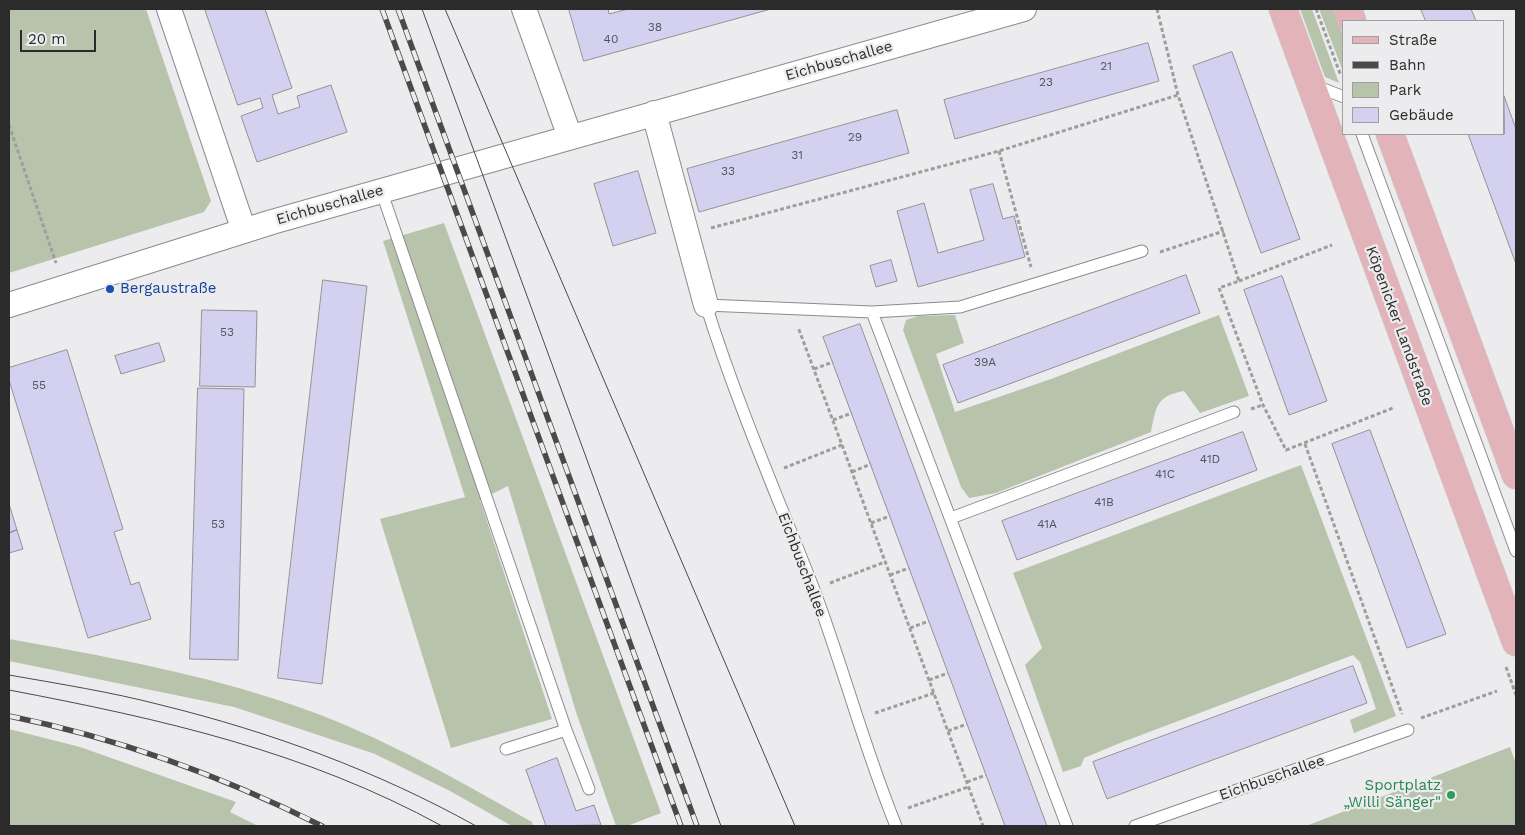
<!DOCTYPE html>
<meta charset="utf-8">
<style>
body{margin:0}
#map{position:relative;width:1525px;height:835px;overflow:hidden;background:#ececee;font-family:"Work Sans",sans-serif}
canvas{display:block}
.frame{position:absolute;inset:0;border:10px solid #2b2b2b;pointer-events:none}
.legend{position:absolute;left:1342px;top:20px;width:162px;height:115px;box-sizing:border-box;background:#ececee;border:1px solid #9f9fa0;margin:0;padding:6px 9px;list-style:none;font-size:15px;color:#2b2b2b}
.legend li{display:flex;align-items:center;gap:10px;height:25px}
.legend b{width:25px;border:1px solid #9f9fa0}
.scale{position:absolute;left:20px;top:30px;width:76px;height:22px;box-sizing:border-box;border:2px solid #2b2b2b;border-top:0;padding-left:6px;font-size:15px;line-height:18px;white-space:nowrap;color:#2b2b2b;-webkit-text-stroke:4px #ececee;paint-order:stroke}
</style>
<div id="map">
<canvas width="1525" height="835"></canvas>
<div class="frame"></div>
<ul class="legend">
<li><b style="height:6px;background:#e2b4ba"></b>Straße</li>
<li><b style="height:6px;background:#4a4a4a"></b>Bahn</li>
<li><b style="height:14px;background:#b8c3ac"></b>Park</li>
<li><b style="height:14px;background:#d3d1ef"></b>Gebäude</li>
</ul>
<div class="scale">20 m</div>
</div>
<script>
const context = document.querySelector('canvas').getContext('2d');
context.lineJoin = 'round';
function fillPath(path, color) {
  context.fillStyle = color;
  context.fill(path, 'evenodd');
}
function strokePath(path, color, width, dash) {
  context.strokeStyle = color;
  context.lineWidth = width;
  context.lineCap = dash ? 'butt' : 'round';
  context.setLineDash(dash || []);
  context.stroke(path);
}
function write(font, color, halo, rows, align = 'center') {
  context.font = font + ' "Work Sans",sans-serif';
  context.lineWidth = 4.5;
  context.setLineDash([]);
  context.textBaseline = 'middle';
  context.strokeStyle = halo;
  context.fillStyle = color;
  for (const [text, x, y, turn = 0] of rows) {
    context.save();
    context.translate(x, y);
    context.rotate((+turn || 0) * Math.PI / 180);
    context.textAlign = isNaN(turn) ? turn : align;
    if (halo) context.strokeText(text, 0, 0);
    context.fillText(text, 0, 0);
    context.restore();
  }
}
fillPath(new Path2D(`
 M9,9H146L211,201L204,212L9,273Z
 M1300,9H1312L1339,83L1325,77Z
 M1319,9H1333L1344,38V74Z
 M444,223L661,813L627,826H616L576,712L508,486L480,500L552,719L451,748L380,519L465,497L383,241Z
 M955,315L964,343L936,354L955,412L1051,379L1219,315L1249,396L1200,413L1184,391C1156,396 1156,407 1151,432L996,493L969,498L961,487L903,330L906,320L918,316Z
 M1301,465L1396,716L1354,733L1350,720L1376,709L1360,662L1353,655L1120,743L1084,758L1081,766L1063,772L1025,665L1042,648L1013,573Z
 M9,639C98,655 188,671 275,699C367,728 449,775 532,822L533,826H512L450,791L375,754L234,707L9,661Z
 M9,729L80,747L236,802L230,812L258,826H13L9,825Z
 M1510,747L1516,764V826H1306Z`), '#b8c3ac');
const building = new Path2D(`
 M205,9H265L292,88L272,95L278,114L300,107L297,96L331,85L347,132L257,162L241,116L263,108L260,98L238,105Z
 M569,9H608L609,14L628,9H771L584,61Z
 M1421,9H1471L1476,21H1426Z
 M1148,43L1159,81L955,139L944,100Z
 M1232,52L1300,239L1261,253L1193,66Z
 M1504,96L1516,129V264L1468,134H1504Z
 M897,110L909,153L699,212L687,169Z
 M638,171L656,233L613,246L594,184Z
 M993,184L1003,219L1014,216L1025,257L918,287L897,211L924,203L938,253L984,240L970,190Z
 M891,260L897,281L876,287L870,266Z
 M1186,275L1200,313L958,403L943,365Z
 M1282,276L1327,401L1289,415L1244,290Z
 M323,280L367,286L322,684L278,678Z
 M202,310L257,311L255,387L200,386Z
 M860,324L1047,826H1005L823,337Z
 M159,343L165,361L121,374L115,356Z
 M67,350L123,529L114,532L131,585L139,582L151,619L88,638L9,380V368Z
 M198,388L244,389L238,660L190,659Z
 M1370,430L1446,634L1407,648L1332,444Z
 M1243,432L1257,470L1017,560L1002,521Z
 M9,504L17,530L9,533Z
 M17,530L23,549L9,553V533Z
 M1353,666L1367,703L1107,799L1093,762Z
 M557,758L576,811L594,805L601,825L546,826L526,770Z`);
fillPath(building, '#d3d1ef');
strokePath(building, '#929293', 1);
const lane = new Path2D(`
 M1313,85L1344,97
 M1362,134L1516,551
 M381,190L566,730
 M872,312L1067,826
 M951,518L1234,412
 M506,749L566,730L589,789
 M896,826C864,748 843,666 813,587C776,493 736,401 706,305L872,312L960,307L1142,251
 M1135,826L1408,730`);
const street = new Path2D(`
 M169,9L244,231
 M524,9L570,137
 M654,113L706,305
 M9,305L272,222L1024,9`);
const primary = new Path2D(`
 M1283,9L1516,642
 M1348,9L1352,21
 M1390,134L1516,475`);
strokePath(lane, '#8b8b8d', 13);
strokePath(street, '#8b8b8d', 26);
strokePath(primary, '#c8c8c8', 29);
strokePath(new Path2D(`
 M1157,9L1178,95L1239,281L1219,288L1263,405L1286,450L1393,408
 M1316,9L1341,76
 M9,125L56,263
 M999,151L1031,267
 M711,228L999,151L1178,95
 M1160,252L1224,231
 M1239,281L1332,245
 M814,369L833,362
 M1251,409L1263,405
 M833,420L852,413
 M1305,444L1402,714
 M842,445L983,826
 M784,468L842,445L798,327
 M852,472L871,464
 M871,523L890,516
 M890,575L909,568
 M830,583L885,562
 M910,628L929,621
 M1506,667L1516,695
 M929,680L948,673
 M875,713L934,693
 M1421,718L1497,691
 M948,731L967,724
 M967,782L986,775
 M908,808L968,787`), '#9e9e9f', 3, [4, 2.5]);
strokePath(lane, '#fff', 11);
strokePath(street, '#fff', 24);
strokePath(primary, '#e2b4ba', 28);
strokePath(new Path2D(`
 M422,9L721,826
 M445,9L795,826
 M9,675C60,684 111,692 161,705C271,732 377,771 476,826
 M9,690C161,719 305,751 442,826`), '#4a4a4a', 1);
const rail = new Path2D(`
 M382,9L681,826
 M398,9L697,826
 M9,716C118,738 222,776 322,826`);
strokePath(rail, '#4a4a4a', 5.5);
strokePath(rail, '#ececee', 4, [11]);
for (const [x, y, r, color] of [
 [110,289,5,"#1a4fb4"],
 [1451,795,5,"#2e9e5b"]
]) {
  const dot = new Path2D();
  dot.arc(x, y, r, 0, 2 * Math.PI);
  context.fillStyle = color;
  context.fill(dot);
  strokePath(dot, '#ececee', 2);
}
write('12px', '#55545c', null, [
 ["38",655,27],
 ["40",611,39],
 ["21",1106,66],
 ["23",1046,82],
 ["29",855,137],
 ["31",797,155],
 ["33",728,171],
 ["53",227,332],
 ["39A",985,362],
 ["55",39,385],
 ["41D",1210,459],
 ["41C",1165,474],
 ["41B",1104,502],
 ["53",218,524],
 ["41A",1047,524]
]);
write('15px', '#2b2b2b', '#ececee', [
 ["Eichbuschallee",839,61,-16],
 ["Eichbuschallee",330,205,-16],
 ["Köpenicker Landstraße",1399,326,70],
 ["Eichbuschallee",802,565,69],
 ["Eichbuschallee",1272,778,-19]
]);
write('15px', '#164399', '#ececee', [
 ["Bergaustraße",120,289]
], 'left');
write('15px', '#27864d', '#ececee', [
 ["Sportplatz",1441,786],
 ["„Willi Sänger\"",1441,803]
], 'right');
</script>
